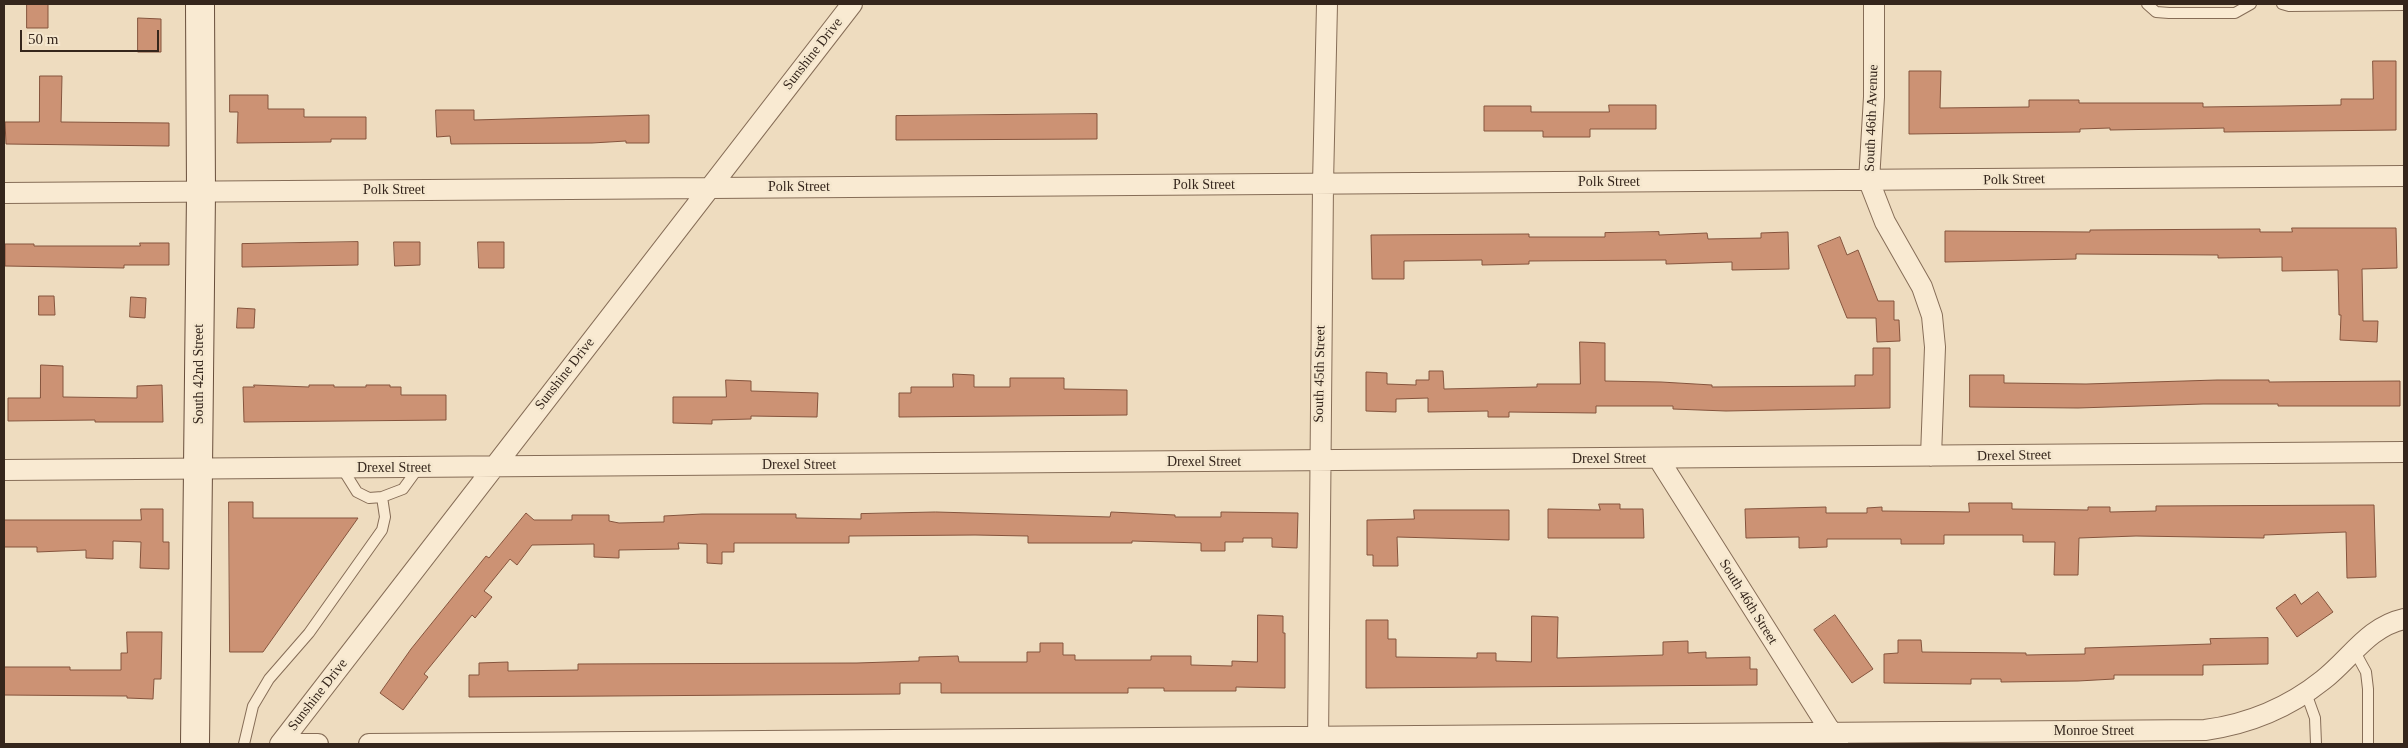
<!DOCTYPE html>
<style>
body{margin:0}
#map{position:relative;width:2408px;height:748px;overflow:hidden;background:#eedcbf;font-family:Georgia,serif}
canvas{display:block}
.frame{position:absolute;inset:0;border:5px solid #35261c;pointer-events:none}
.scale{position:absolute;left:20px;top:30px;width:139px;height:22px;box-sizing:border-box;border:2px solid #35261c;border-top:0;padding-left:6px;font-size:15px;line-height:18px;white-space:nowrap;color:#35261c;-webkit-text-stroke:4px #f5e7ce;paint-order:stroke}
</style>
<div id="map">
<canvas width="2408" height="748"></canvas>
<div class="frame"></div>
<div class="scale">50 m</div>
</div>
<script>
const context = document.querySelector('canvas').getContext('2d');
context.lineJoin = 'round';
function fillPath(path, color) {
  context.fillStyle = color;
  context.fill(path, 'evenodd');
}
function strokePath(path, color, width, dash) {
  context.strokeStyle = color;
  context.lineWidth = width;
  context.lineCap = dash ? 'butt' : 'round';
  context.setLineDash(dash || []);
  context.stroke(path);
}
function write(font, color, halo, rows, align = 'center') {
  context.font = font + ' Georgia,serif';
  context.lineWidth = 5;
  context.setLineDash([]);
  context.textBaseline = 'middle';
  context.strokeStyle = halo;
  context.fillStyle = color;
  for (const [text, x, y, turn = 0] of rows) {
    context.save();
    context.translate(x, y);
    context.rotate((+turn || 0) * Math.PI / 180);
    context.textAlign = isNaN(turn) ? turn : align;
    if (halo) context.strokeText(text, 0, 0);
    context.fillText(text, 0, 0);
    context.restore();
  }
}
const building = new Path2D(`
 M27,4H48V28H27Z
 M138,18L161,19V52H138Z
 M2373,61H2396V130L2224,132V128L2110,130V128L2080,129V132L1909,134V71H1941L1940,108L2029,107V100H2079V103H2203V107L2281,106L2341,105V99H2373Z
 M40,76H62L61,122L169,123V146L6,144L5,122H39Z
 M230,95H268V109H304V117H366V139H331V142L237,143L238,112H230Z
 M1609,105H1656V129H1590V137H1543V131H1484V106H1531V112H1609Z
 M436,110H474V120L649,115V143H626V141L592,143L451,144L450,136L437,137Z
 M1097,114V139L896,140V116Z
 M2292,228H2396L2397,268L2362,269L2363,321H2378L2377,342L2340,340L2341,315H2339L2338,270L2282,271V257L2218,258V255L2076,254V259L1945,262V231L2090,232V230L2260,229V232H2292Z
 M1659,232V235L1707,233L1708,239L1761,238V233L1788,232L1789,269L1732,270V262L1666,264V260L1529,261V264L1482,265V260L1404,261V279H1372L1371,235L1529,234V237H1605V233Z
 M1840,237L1847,255L1858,250L1878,301H1894V320H1899L1900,341L1877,342L1876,318H1847L1818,246Z
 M358,242V265L242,267V244Z
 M394,242H420V265L395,266Z
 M478,242H504V268H479Z
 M140,243H169V265H124V268L5,266V244H34V246H140Z
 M39,296H54L55,315H39Z
 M131,297L146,298L145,318L130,317Z
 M238,308L255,309L254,328H237Z
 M1580,342L1605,343V381L1661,382L1712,385V387L1855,386V375H1873V348H1890V408L1726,411L1673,409V406H1596V413L1509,412V417H1488V411L1428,412V398L1396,399V412L1366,411V372L1387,373V384L1416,385V380H1429V371H1443L1444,389L1537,387V384H1580Z
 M41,365L63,366V397L137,398V386L162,385L163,422H95V420L8,421V398H40Z
 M953,374L974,375V387H1010V378H1064V389L1127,390V415L899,417V393H911V387H953Z
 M1970,375H2004V383L2086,384L2217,380H2269V382L2400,381V406H2278V404H2203L2078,408L1970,407Z
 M726,380L751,381V391L818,393L817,417L751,416V419L712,420V424L673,423V397H726Z
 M254,385L309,387V385H334V387H366V385H390V387H401V395H446V420L244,422L243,387H254Z
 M229,502H253V518H358L263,652H230Z
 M1969,503H2012V509L2088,510V507H2110V512L2156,511V506L2374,505L2376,577L2347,578L2346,532L2264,535V538L2136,536L2079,538L2078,575H2054L2055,542H2023V535H1944V544H1901V539H1827V547L1799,548V537L1746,538L1745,509L1826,507V513H1867V508L1882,507V511L1969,512Z
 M1599,504H1620V509H1643L1644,538H1548V509L1600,510Z
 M141,509H163V542H169V569L140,568L141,542L113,541V559L86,558V550L37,552V547H4V520H141Z
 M1414,510H1509V540L1397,537L1398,566H1373V555H1367V520L1414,519Z
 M936,512L1110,517L1111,512L1175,515V517H1221V512L1298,513L1297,548L1272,547V538H1243V542H1225V551H1201V543L1132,541V543H1028V536L975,535L849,536V543H734V552H722V564L707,563V544L678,543L679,549L619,550V558L594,557V544L532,545L517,565L510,559L484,591L492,597L475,618L472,615L424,674L428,677L403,710L380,693L411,649L486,556L489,558L526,513L534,520H572V515H609V521L619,523L664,522V516L702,514H796V518L861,519V514Z
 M2318,592L2333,612L2297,637L2276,608L2295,594L2301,604Z
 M1258,615L1283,616V633H1285V688L1236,687V691H1164V688H1128V693H941V683H900V694L469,697V675H479V663L508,662V671L578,670V664L857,663L919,661V657L958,656L959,662H1027V652H1040V643H1063V655H1075V660H1151V656H1191V665L1232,666V661L1257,662Z
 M1835,615L1873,669L1852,683L1814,630Z
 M1532,616L1558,617L1557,658L1663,655V642L1688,641V653L1706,652V658L1750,657V669H1757V685L1366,688V620H1388V639H1396V657L1477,658V653H1496V661L1531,662Z
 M127,632H162L161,679H154L153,699L127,698V696L4,695V667H70V670H121V653H127Z
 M2268,638V664L2203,665V675H2114V679L2078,681L2001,682V679H1971V684L1884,683V654L1898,653V640H1921L1922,652L2026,653V655L2085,654V648L2211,644L2210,639Z`);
fillPath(building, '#cc9274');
strokePath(building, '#85543d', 1);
const lane = new Path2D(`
 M2147,4L2156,12L2169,13H2235L2251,4
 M2282,4L2289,6L2404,5
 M342,468L357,492L369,498L382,497L403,489L419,467
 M2354,650L2366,672L2368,689V744
 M2306,693L2315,718L2316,744
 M244,744L253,706L269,679L309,633L382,530L385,517L382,497`);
const street = new Path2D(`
 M1874,4V97L1869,181L1885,222L1922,287L1932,316L1935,347L1931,456
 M4,193L2404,176
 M1658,458L1838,743
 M4,470L2404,452
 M280,744L852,4
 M287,744H318
 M369,744L2205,730C2249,724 2288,708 2323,680C2351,658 2368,627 2404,619
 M1318,744L1323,184L1327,4`);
const secondary = new Path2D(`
 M195,744L201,192L200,4`);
strokePath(lane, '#866d57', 12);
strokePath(street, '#866d57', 22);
strokePath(secondary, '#684e3b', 30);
strokePath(lane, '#f9ead2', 10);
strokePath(street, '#f9ead2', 20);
strokePath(secondary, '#f9ead2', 28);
write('14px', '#35261c', '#f5e7ce', [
 ["Sunshine Drive",813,54,-52],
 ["South 46th Avenue",1872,118,-88],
 ["Polk Street",2014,180,-1],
 ["Polk Street",1609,182],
 ["Polk Street",1204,185],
 ["Polk Street",799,187],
 ["Polk Street",394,190],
 ["South 42nd Street",199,374,-90],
 ["Sunshine Drive",565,374,-52],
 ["South 45th Street",1320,374,-89],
 ["Drexel Street",2014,456,-1],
 ["Drexel Street",1609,459],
 ["Drexel Street",1204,462],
 ["Drexel Street",799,465],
 ["Drexel Street",394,468],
 ["South 46th Street",1748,602,58],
 ["Sunshine Drive",318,695,-52],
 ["Monroe Street",2094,731]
]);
</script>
